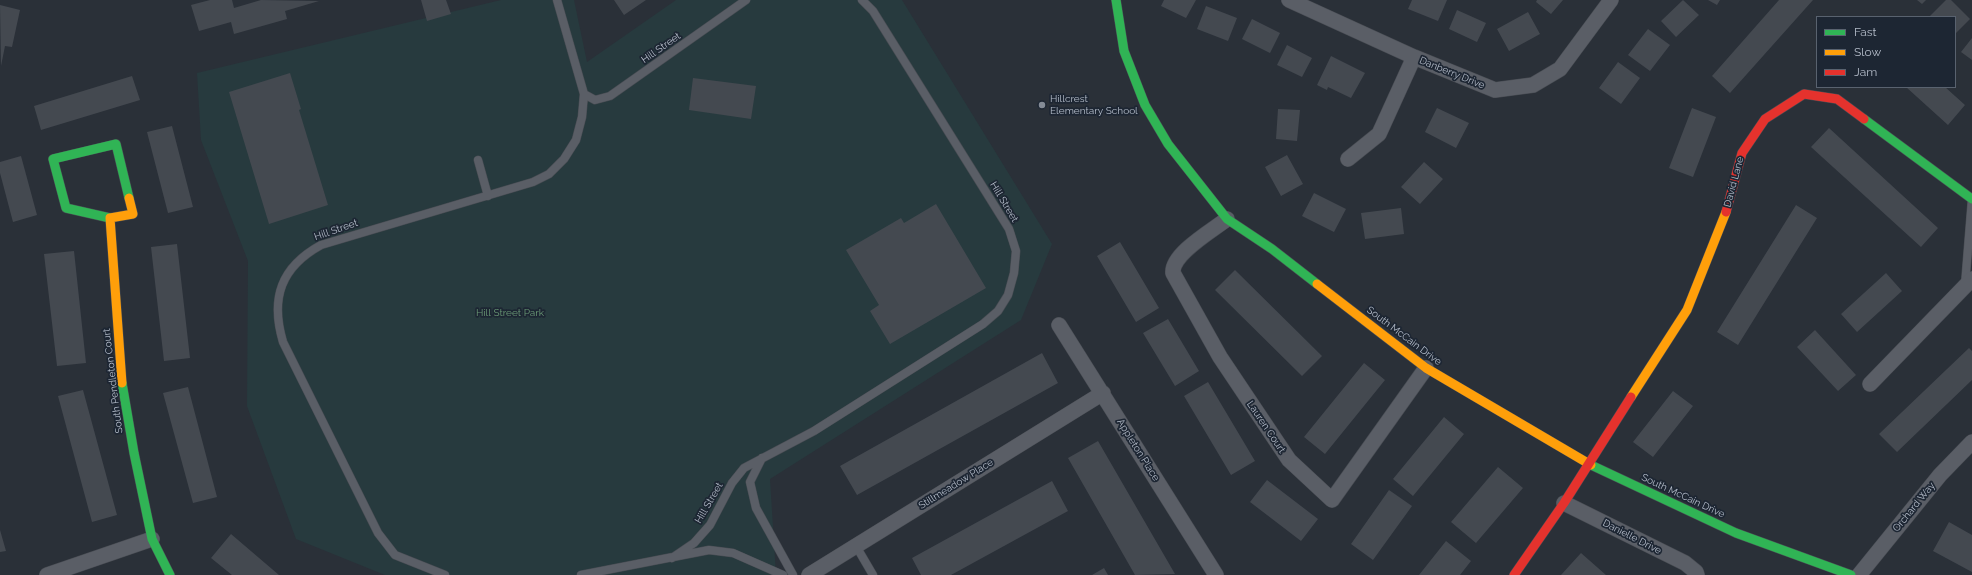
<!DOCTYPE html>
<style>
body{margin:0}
#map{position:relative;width:1972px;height:575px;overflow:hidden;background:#2a3038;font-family:Raleway,sans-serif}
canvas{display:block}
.legend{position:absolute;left:1816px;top:16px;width:140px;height:72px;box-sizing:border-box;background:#1d2633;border:1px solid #59626f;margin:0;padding:5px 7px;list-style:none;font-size:12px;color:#b4bcc9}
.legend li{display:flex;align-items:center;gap:8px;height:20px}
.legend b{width:20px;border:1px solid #59626f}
</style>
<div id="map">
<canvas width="1972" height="575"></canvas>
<ul class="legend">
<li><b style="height:5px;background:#30b455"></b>Fast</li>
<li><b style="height:5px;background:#ff9f0a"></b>Slow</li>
<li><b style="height:5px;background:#e5322d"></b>Jam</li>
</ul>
</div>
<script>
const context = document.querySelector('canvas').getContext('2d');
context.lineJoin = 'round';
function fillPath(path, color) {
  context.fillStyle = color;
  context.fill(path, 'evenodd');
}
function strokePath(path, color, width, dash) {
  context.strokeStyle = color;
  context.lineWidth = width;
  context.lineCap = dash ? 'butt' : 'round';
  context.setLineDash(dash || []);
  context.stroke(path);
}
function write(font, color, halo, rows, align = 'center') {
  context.font = font + ' Raleway,sans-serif';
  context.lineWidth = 3.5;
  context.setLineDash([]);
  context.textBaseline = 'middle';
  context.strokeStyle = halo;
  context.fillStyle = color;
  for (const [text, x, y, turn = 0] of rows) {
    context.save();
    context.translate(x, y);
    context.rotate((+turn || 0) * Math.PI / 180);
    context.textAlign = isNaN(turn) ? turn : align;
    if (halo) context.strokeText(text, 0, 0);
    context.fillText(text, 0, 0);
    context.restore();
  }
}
fillPath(new Path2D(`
 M501,0H574L587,62L676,0H902L1052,244L1021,320L770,479L776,575H385L296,539L247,406L248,261L201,140L197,73Z`), '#273a3e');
fillPath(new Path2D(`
 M210,0H232L234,8L261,0L319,1L285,11L287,19L234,34L231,22L199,31L191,5Z
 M421,0H446L451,14L427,21Z
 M614,0H646L624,15Z
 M1164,0H1196L1186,18L1161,6Z
 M1412,0H1447L1438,21L1408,9Z
 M1537,0H1563L1551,14L1536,2Z
 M1683,0L1699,15L1676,37L1661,21Z
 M1708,0H1720L1717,5Z
 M1779,0H1813L1730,93L1712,76Z
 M1917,0H1926L1922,4Z
 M1946,0H1951L1970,19L1955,34V17L1930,16Z
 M0,5L20,10L12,47L5,46L1,66Z
 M1206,6L1237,18L1228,41L1197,29Z
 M1457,10L1486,23L1477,42L1449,29Z
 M1528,12L1540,34L1509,51L1497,29Z
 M1252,19L1280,33L1270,53L1242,39Z
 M1648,29L1670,45L1650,71L1628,55Z
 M1972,38V60L1961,52Z
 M1287,45L1312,58L1302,77L1277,65Z
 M1331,56L1365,73L1351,98L1328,87L1327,90L1317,85Z
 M1618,62L1640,78L1621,104L1599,88Z
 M290,73L301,109L299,110L328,205L269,224L229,92Z
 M132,76L140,100L41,130L34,106Z
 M693,78L756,86L751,119L689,110Z
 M1906,87H1945L1965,105L1948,125Z
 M1437,108L1469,123L1456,148L1425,132Z
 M1692,108L1716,117L1693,177L1669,168Z
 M1278,109L1300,110L1297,141L1276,139Z
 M172,126L193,207L168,213L147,132Z
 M1829,128L1938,228L1921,247L1811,147Z
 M1287,155L1303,184L1281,196L1265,167Z
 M21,156L37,215L13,222L0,173V162Z
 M1424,162L1443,179L1420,204L1401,187Z
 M1314,193L1346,209L1334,232L1302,216Z
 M936,204L986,288L890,344L870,311L879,305L846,250L901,218L904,223Z
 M1796,205L1817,218L1738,345L1717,332Z
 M1401,208L1404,234L1365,239L1361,213Z
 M1120,242L1159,308L1136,322L1097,256Z
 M177,244L190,358L164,361L151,247Z
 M74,251L86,363L57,366L44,254Z
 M1235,270L1322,356L1302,376L1215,290Z
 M1886,273L1902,291L1857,332L1841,314Z
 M1168,319L1199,371L1175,386L1143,333Z
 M1815,330L1856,375L1838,391L1797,347Z
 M1969,348L1972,351V380L1897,452L1879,434Z
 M1042,353L1058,383L857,495L840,466Z
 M1364,363L1385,380L1325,454L1304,437Z
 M1208,382L1255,461L1231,475L1184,396Z
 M188,387L217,497L193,503L163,393Z
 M83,390L117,515L92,522L58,396Z
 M1673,391L1693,406L1653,457L1633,442Z
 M1444,417L1464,434L1413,496L1393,479Z
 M1098,441L1175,574L1135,575L1068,458Z
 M1498,467L1523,488L1476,543L1451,522Z
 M1267,480L1318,519L1301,541L1250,502Z
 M1052,481L1068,511L951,575H921L912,558Z
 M1389,490L1412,506L1373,560L1351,544Z
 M1949,522L1972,535V572L1933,551Z
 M0,530L6,551L0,552Z
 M231,534L279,575H232L211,558Z
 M1446,541L1471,561L1460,575H1419Z
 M1581,553L1606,575H1561Z
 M1104,568L1108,575H1092Z`), '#444950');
const lane = new Path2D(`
 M584,94L595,100L610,96L746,0
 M478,160L488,196
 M1965,285L1972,199
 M762,458L750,482L756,508L793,575
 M856,546L873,575
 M672,558L694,543L710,525L732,483L744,468L814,431L983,324L998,311L1008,295L1014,273L1016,251L1009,229L873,11L862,0
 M445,575L395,555L378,533L283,342C270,298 281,267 321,245L533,182L549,174L564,159L576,140L582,117L584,94L557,0
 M581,575L709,550L733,553L783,575`);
const street = new Path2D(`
 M1289,0L1414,57L1495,90L1533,85L1560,69L1611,0
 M1348,159L1379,134L1414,57
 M1227,219C1213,230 1171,254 1173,273L1220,357L1289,460L1332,500L1426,368
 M1059,325L1216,575
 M1870,384L1972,279
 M1564,503L1685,563L1696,572L1697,575
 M47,575L152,539
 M809,575L1103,393
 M1859,575L1940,475L1972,442`);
const fast = new Path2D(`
 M1116,0L1124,51L1145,105L1168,144L1227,219L1272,249L1317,284
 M1864,119L1972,199
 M110,218L66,208L53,159L116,144L129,198
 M122,383L134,453L152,539L170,575
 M1591,465L1736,533L1851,575`);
const slow = new Path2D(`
 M1317,284L1426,368L1591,465
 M122,383L110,218L133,214L129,198
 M1631,397L1687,310L1726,212`);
const jam = new Path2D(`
 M1726,212L1742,153L1765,119L1804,94L1837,99L1864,119
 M1514,575L1564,503L1631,397`);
strokePath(lane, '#484c53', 9);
strokePath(street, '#484c53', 16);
strokePath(fast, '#484c53', 10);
strokePath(slow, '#484c53', 10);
strokePath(jam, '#484c53', 10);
strokePath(lane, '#5a5e66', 8);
strokePath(street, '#5a5e66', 15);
strokePath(fast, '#30b455', 9);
strokePath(slow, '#ff9f0a', 9);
strokePath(jam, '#e5322d', 9);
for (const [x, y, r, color] of [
 [1042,105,4,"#848b96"]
]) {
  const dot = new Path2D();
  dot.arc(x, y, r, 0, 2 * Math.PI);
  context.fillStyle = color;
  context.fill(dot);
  strokePath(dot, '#1d2633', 1.5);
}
write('10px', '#b4bcc9', '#1d2633', [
 ["Hill Street",661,48,-35],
 ["Danberry Drive",1452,73,22],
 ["David Lane",1734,182,-75],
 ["Hill Street",1004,202,59],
 ["Hill Street",336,230,-19],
 ["South McCain Drive",1404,336,37],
 ["South Pendleton Court",113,381,-97],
 ["Lauren Court",1266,427,56],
 ["Appleton Place",1138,450,58],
 ["Stillmeadow Place",956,484,-32],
 ["South McCain Drive",1683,496,25],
 ["Hill Street",709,503,-60],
 ["Orchard Way",1914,507,-51],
 ["Danielle Drive",1632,537,27]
]);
write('10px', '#b4bcc9', '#1d2633', [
 ["Hillcrest",1050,99],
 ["Elementary School",1050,111]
], 'left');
write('10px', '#6b9a76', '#1d2633', [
 ["Hill Street Park",510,313]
]);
</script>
